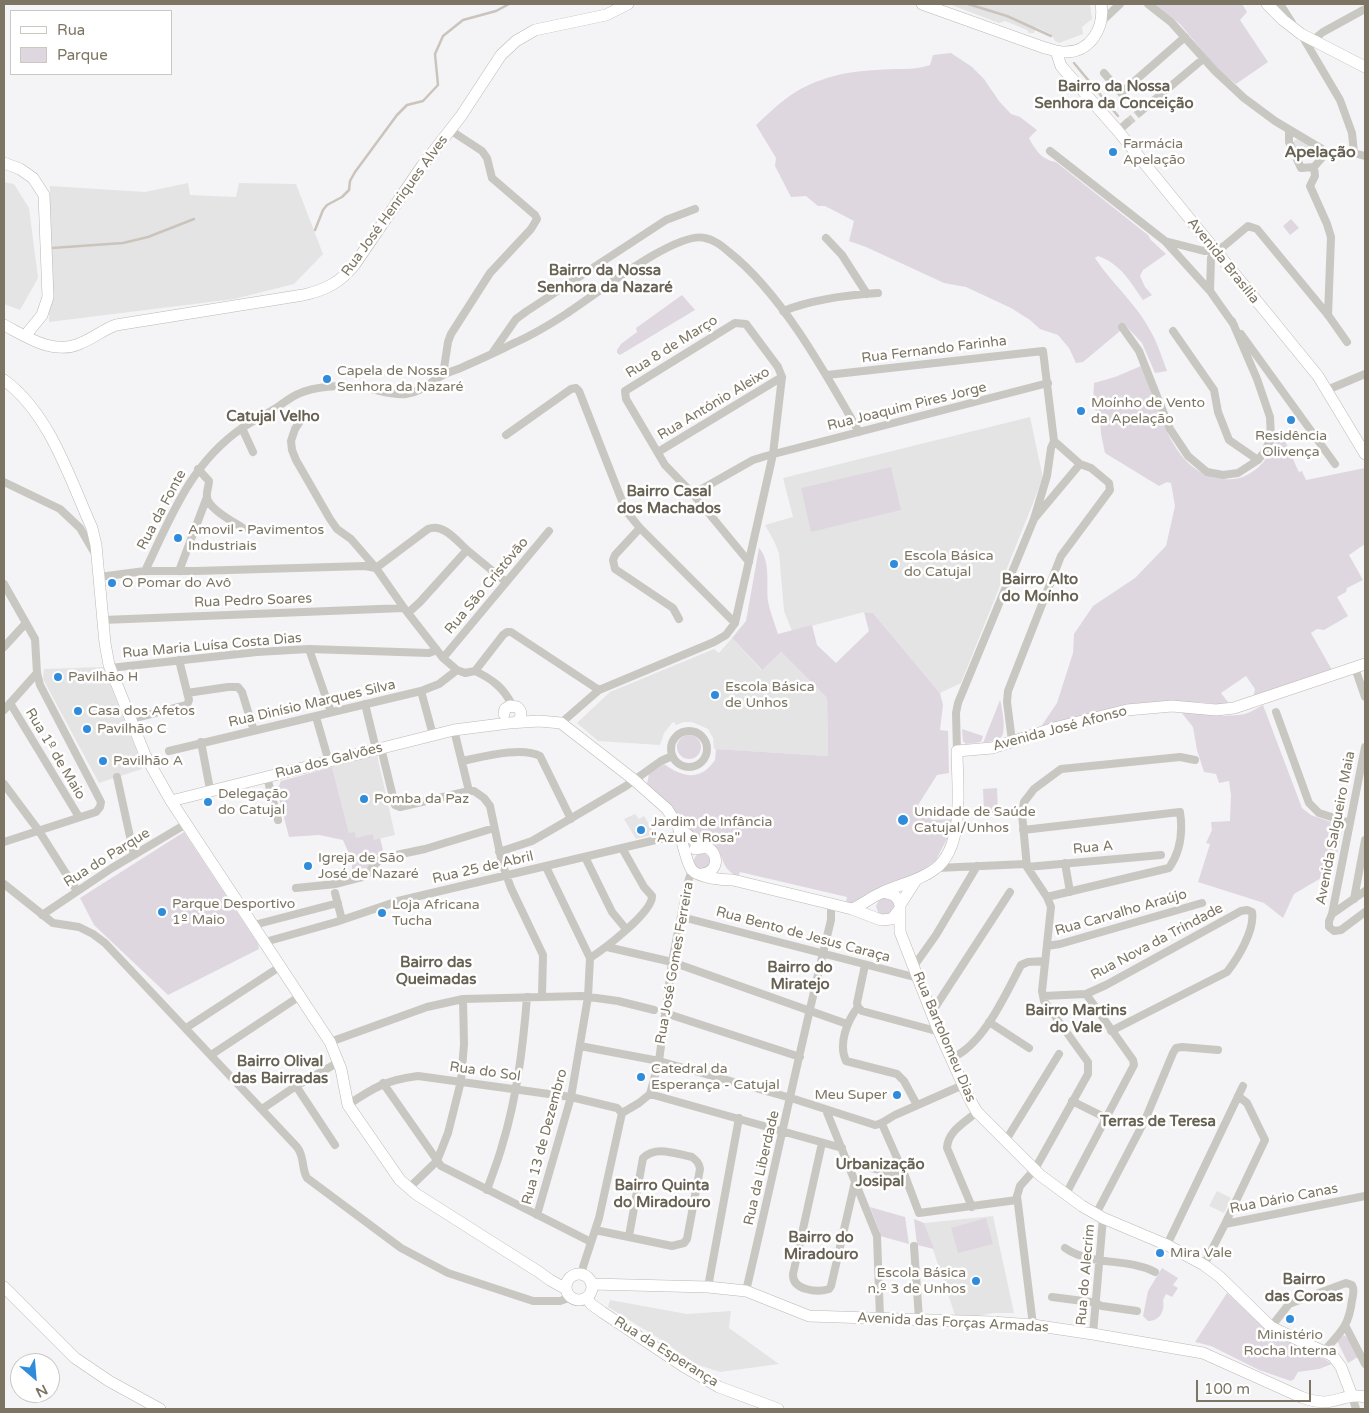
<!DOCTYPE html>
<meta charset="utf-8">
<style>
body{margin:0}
#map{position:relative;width:1369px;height:1413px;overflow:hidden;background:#f4f3f6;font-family:"Varela Round",sans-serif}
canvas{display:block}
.frame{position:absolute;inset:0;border:5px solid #7d7563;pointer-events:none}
.legend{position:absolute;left:10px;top:10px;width:162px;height:65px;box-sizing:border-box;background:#fff;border:1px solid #cbc8c1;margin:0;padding:6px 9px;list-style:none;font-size:15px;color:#7d7563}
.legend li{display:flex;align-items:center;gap:10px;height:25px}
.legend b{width:25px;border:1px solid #cbc8c1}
.north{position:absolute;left:10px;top:1353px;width:50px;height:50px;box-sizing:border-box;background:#fff;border:1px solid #cbc8c1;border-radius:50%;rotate:153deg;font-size:14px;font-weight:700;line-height:20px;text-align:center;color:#7d7563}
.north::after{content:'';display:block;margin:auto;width:18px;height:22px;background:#2e8cdb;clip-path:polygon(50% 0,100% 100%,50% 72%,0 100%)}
.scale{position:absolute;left:1196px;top:1380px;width:115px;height:22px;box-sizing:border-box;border:2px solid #7d7563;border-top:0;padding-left:6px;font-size:15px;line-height:18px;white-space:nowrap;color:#7d7563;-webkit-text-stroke:4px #fff;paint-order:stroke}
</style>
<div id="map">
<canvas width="1369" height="1413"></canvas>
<div class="frame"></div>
<ul class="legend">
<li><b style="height:6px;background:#fff"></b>Rua</li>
<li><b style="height:14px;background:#dfd7e0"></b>Parque</li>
</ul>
<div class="north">N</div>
<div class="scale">100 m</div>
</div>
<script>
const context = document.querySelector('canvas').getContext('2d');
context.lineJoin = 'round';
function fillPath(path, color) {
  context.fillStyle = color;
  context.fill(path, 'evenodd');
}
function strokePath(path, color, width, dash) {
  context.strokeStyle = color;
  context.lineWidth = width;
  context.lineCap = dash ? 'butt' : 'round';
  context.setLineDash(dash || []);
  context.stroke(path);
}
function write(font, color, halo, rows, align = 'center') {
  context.font = font + ' "Varela Round",sans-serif';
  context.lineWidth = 5;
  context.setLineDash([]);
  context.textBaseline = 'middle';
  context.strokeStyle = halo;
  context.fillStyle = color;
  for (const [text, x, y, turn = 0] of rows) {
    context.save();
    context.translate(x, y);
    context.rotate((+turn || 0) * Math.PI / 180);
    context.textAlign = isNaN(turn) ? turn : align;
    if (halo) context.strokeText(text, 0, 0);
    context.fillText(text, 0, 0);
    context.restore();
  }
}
fillPath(new Path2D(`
 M936,4H1090L1092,19L1082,27L1083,34L1059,43L1055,41L1051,34L1036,27L1034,33H1029L1027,30L1005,21L999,23L949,4L941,6Z
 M1301,137L1312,146L1314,149L1298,155L1292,142Z
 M4,182L14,184L29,208L38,278L20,310L4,304Z
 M188,183L190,195L236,197L239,183L296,184L323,254L294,284L234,299L49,322L50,186L145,192Z
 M1030,417L1043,478L961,683L940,693L873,613L864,612L792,631L784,611L779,553L774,541L765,525L793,517L783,478Z
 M732,638L761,670L781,652L827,698L828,756L714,749L713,738L708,729L692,722H684L676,725L674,722L672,723L664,733L660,745L598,741L577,723L610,692L714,649L719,653Z
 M103,667L137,752L142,769L99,783L43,679L44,669Z
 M377,755L395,835L374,840L356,838L349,833L332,767Z
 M635,814L639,819L644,816L655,834L636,839L624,819Z
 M1217,1191L1231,1198L1224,1213L1209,1206Z
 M993,1216L1014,1313H993L977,1316L955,1315L924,1223Z
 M610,1300L687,1314L731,1311L729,1328L779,1364L720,1372L695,1364L663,1341L608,1307Z`), '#e5e4e4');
fillPath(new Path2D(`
 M1154,4H1242L1247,12L1240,20L1268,62L1236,84L1218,70L1180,24Z
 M951,53L972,67L984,79L999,101L1011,114L1020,117L1037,130L1029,138C1035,150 1042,160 1056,162L1148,235L1151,240L1166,254L1143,270L1140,276L1145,287L1152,295L1143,300C1131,283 1120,263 1098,256L1095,258C1112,284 1137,304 1151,332C1158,344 1162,358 1167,371L1155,373L1142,343L1126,326L1083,362L1076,363L1069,348L1058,335L1040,329L1030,320L1011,308L966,287L944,283L866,247L849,241L854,221L825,206H818L806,196L791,197L775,166L776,158L756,125C767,115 779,103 791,95C816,78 848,71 877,70C894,68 914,71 930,65L933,55Z
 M1291,219L1299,228L1290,235L1283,226Z
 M682,295L695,310L620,355L617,353V350L621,344L637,332L636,328Z
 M1141,366C1161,405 1167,468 1218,478C1226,480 1237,480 1245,476C1255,471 1264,464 1269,453C1271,450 1272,445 1274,442C1276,440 1280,438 1283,436L1297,468L1299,472L1302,471L1306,480L1365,468V544L1349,555L1363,580L1347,588L1346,592L1337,597L1348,616L1324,630L1317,629L1311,633L1332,670L1253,698L1255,689L1246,676L1221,693L1231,706L1199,702H1163L1040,728L1057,703L1073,653L1074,634L1093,606L1135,578L1166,546L1175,506L1171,483L1167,482L1159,486L1105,453L1101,434L1100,418L1093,405L1094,383L1115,377Z
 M891,467L901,510L811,532L801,488Z
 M759,548C771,561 766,584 768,601C770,612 775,624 778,634L812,625L817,645L836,663L869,631L864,612L873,613L940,693L943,705L940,730L948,731L949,773L937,775L918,805L932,820L952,819L947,839L936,860L922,871L860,903H846L847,897L740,872L738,877C712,863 733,847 697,840L647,784L649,774L664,764C682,777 700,782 715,760L716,749L828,756L827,698L781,652L762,670L732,638L746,621Z
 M1000,700C1002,706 1006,730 1002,736C999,740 989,742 983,743Z
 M1263,705L1302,808L1311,815L1343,826L1333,871L1294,894L1283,918L1264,903L1198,882L1210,844L1206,843L1212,830L1211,822L1230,821L1231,795L1229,781L1219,783L1216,774L1204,772L1197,750L1193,727L1181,712C1202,714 1225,718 1245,714C1251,712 1257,708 1263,705Z
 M962,729L983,736L981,742L966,744L963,741Z
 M677 747a12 12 0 1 1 24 0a12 12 0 1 1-24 0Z
 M332,767L349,833L355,832L356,838L373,834L374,840L380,838L384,854L378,857L367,868L352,872V861L343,840L319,835L289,837L277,790L281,781Z
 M997,788L998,813L984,814L983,789Z
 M184,832L258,944L259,949L168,995L94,925L80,898Z
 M694 861a8 8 0 1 1 16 0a8 8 0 1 1-16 0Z
 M885,897L892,899L895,905L893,914L879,915L876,906L879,900Z
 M870,1207L905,1217L909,1244L880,1236V1232Z
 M986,1218L993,1244L958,1253L951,1228Z
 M914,1219L924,1223L934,1249L917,1245Z
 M1162,1268L1178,1278L1173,1285L1178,1288L1172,1297L1166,1294L1163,1300C1165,1311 1160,1321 1148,1321L1143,1316L1148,1291Z
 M1227,1293L1266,1329L1309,1349V1352L1326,1360L1332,1364L1319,1369L1298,1372L1294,1379L1291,1381L1259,1370L1211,1346L1195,1342Z
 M1343,1335L1347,1337L1358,1357L1348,1363L1337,1341Z`), '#dfd7e0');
strokePath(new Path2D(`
 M968,4L1007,16L1051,36
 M1074,63L1118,116
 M315,230L323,210L327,205L342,197L349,190L350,181L355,172L397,115L407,105L423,101L438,85L435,54L443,36L463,20L496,11L509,4
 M52,248L123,243L148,237L194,219`), '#cbc4bd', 2.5);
strokePath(new Path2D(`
 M1127,123L1140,112`), '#d0cdca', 8, [8, 4]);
const secondary = new Path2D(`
 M922,4L1045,48C1051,49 1057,52 1064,52C1090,53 1105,28 1101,4
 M1267,4L1283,20L1301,34L1365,67
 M1056,51L1061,66L1118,131L1318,376L1365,454
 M4,163L20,169L33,178L44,195L48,297L42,315L25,336
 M4,325C27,337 54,356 81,343C94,338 104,329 116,325L303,295C326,290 341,282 355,264L422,166L461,116L501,55L516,41L535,30L606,15L628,4
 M4,380C50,414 69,477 92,528L96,545L105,643L109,665L145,755L171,801L330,1042L341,1069L348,1105L400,1180L416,1194L539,1272L550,1280L566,1289
 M504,714L505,709L510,706L517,707C523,712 522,719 515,723
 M171,801L454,730L509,723L539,721L561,723L633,779L667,809L679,828L702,847
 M679,829C681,837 687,865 692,870C699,878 723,880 733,880L852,909L881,920L892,919L899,910
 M695,849L707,847C720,855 718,872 702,874
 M883,892L894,895L898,899L900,905V932L937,1027L969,1098L977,1112L1040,1175L1082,1206L1103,1218L1167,1245L1204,1265L1220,1277L1271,1327L1333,1356L1341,1367L1352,1396
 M900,905L916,880
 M852,909C862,905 870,898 879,894C898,884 918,882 935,869C966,846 957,785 957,751L992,748L1058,727L1127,710L1172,706L1216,710L1234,708L1365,664
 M566 1287a13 13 0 1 1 26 0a13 13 0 1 1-26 0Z
 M592,1284L708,1287L746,1291L809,1316L992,1322L1033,1325L1093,1334L1203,1353L1301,1397C1309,1400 1317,1402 1325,1402C1339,1401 1351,1393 1365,1397
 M4,1287L75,1358L109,1381L160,1409
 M587,1298L591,1304L602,1312L683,1366L719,1387L778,1409`);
strokePath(secondary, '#bcb9b2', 12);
strokePath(new Path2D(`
 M1148,4L1171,22L1215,71L1244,98L1275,121L1327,152L1354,153L1365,156
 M1280,4L1292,23
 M1102,21L1120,4
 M1301,34L1340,100L1352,133L1354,153
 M1313,40L1323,32L1365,9
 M1104,73L1121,93L1185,37
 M1140,112L1203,59
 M1289,130V142L1301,168L1314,167L1327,152
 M1118,131L1127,123
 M1050,151L1165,241L1204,251H1215L1224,246L1248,226L1257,229L1328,315L1347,342
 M1314,167L1315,176L1310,186L1327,224L1331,237L1328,315
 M826,238L842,255L867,294
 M1165,241L1210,291
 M1215,251L1211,258L1210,291L1234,325
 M783,311C814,299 845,295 878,293
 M1122,327L1139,351L1170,429L1188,456L1207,472L1223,475L1238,473L1258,460L1265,451L1271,438L1270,417L1257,379L1232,321
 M1173,331L1214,390L1218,412L1229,440L1258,460
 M1241,334L1335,464
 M493,352L516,319L527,311L666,220L695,209
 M443,375L448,342L451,334L490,273L531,229L537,219L535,215L492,178L487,158L482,151L450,130
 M827,375L1043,351L1054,441L1051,448L1047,476L1034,519
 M1327,390L1365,374
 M304,415L295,429L291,441L292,450L296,460L330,519L337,529L351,539L376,568L404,608L443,658L457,670L465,673L475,671C492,679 504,688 512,705
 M242,428L253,452
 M506,435L571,389L576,388L579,391L626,511L640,528L735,623
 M658,452L782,377
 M198,469L209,481C209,486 206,492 207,497C208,509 234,522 243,528
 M4,482L60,509L80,528L94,552
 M693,494L753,460L766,456L1048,383
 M640,528L615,555L613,560L615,569L673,608L679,619
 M145,571C171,517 190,464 242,428C254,420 267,414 279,406C285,402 291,397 298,394C315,386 341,385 359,387C374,388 391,396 406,394C422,392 430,382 443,375C450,371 458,370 465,366C481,359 497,352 512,344C531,336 549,325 566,314C593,297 676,230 705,238C715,240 722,246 729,252C782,294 826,374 859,432
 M179,571L207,497
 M99,577L145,571H195L365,566L376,568L428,529C443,523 456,540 467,550
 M4,584L35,639L37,673L40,685L101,802L100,807L96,812L4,842
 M408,613L420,602L467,550L506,582
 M103,620L404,608
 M4,647L26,623
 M309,649L331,712
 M443,658L549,531
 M110,668L257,652L309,649L429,653L437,650
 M1355,668L1365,697
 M475,671L503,635L507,632H511L599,690
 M421,691L433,735
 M187,693L228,687H238L242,692L254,731
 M10,703L79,817
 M365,704L376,749
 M4,710L37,673
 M1276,712L1309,803L1319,813L1350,823
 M316,717L329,762
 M131,719L187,705L189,700L179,660
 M561,723L599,690L714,642L726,635L735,623L773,454L782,377L778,367L746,324L735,323L625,391L626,399L665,465L693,494L749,562
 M454,730L469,791H474L484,798L490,806L502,863L511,888L543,955L542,996
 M671 749a18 18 0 1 1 36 0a18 18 0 1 1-36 0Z
 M1012,741L1007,702L1008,691L1061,556L1110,490L1109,483L1091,468L1080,464L1054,441
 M201,742L209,784
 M381,748L395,805L400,807L469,791
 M169,751L421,691L439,684L457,670
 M957,751L956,713L958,703L1034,519L1080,464
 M462,761C482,757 522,746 540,756L571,819
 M117,777L134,855
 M267,777L278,820
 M4,784L39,831L77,891
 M1023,830L1180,812C1183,832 1181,851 1169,868L1047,897
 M499,852L532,841L558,826L626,786L661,761L672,756
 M585,857L612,912L626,929
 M1065,863L1070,892
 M1027,867L1161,855
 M937,868L1026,864
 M4,884L53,923L79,927L93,934L105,943L297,1147C305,1157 301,1168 307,1178L401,1248L448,1273L533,1301H560L572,1297
 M296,888L336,884L363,877L369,873L373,866L382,858L425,849L494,828
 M1365,891L1332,914L1329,921V927L1334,931L1341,930L1365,912
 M335,893L342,920
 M1354,899L1365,840
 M1332,914L1365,747
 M42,915L112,868L186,824
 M682,917L918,978
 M254,925L338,903
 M265,942L336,922L398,901L681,834
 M1047,946L1060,944L1202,903
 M607,947L672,962L847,1024
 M590,958C604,949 653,912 652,896L644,887L622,848
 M865,965L857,1003L858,1007L862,1011L940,1032
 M914,966L936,935L977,866
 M1043,996L1086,994L1106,985L1241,911L1247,910L1252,912C1255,930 1238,958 1227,972L1111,1031
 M858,1007C847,1021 838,1044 846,1061L897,1074L904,1081L917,1105
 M932,1012L1010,892
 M665,1013L800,1057
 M989,1022L1029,1048
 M186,1028L281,966
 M330,1042L427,1007L463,999L582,996L618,1001L654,1010
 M580,1046L659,1061L791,1098L875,1125C883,1124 887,1119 895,1115L963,1085
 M211,1055L300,996
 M952,1058C984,1044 1005,995 1021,965L1028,962L1045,961
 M383,1083L441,1166L591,1242
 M296,1086L335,1145
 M650,1094L842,1148
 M1072,1101L1106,1118
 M348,1105C374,1087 387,1080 418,1076L571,1097L617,1108L622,1113
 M262,1109L296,1086L339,1062
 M826,1110L877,1236L880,1318
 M882,1124L905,1176L919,1213L1017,1200
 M1006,1140L1059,1054
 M822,1143L793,1274C792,1290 817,1293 829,1289L831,1286L855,1182
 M847,1162L905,1176
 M409,1188L437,1161L448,1133L461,1081L464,1044L463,999
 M487,1190C492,1175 498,1161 502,1146C517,1097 523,1047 527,997
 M1066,1194L1134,1065L1133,1060L1086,994
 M972,1207L947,1148C948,1131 965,1122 977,1112
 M1096,1214L1145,1120L1173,1053L1176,1048L1182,1047L1218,1050
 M537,1215L571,1097L588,997L590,958L546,867
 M1225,1224L1265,1140L1247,1103L1238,1096
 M595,1230L672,1246L684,1243L687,1239L700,1169C699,1163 697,1161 692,1157C676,1154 656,1145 643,1158L629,1236
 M1167,1245L1243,1086
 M914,1246L919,1319
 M1065,1248C1093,1267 1125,1257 1155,1272
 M1204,1265L1225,1224L1365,1196
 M582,1274L583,1267L599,1218L622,1113L639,1103L650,1094L659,1061L672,962L687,885L692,870
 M708,1287L739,1118
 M746,1291C775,1168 801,1043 831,920V904
 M1052,1297L1091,1302L1102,1306L1137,1311
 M1033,1325L1017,1196L1020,1186L1035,1169L1088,1074V1062L1044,1001L1042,991L1051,907L1047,897L1027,867L1022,814L1024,802L1034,789L1061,769L1180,757L1195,760
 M1271,1327L1289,1304L1346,1283L1352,1285C1355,1290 1353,1295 1352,1300C1349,1326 1341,1332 1324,1351
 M1346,1327L1365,1364
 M1093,1334L1103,1218
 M1352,1396L1356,1409`), '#c9c7c2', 8);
strokePath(secondary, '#fff', 11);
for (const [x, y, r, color] of [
 [1113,152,5,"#2e8cdb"],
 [327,379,5,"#2e8cdb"],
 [1081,411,5,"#2e8cdb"],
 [1291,420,5,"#2e8cdb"],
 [178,538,5,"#2e8cdb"],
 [894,564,5,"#2e8cdb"],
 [112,583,5,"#2e8cdb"],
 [58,677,5,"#2e8cdb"],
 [715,695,5,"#2e8cdb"],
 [78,711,5,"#2e8cdb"],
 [87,729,5,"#2e8cdb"],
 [103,761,5,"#2e8cdb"],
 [364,799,5,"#2e8cdb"],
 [208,802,5,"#2e8cdb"],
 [903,820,6,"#2e8cdb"],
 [641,830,5,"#2e8cdb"],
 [308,866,5,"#2e8cdb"],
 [162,912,5,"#2e8cdb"],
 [382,913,5,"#2e8cdb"],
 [641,1077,5,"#2e8cdb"],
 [897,1095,5,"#2e8cdb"],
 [1160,1253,5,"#2e8cdb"],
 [976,1281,5,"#2e8cdb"],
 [1290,1319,5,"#2e8cdb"]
]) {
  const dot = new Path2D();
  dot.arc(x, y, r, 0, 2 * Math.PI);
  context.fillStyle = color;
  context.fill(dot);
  strokePath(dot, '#fff', 2);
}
write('14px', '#7d7563', '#fff', [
 ["Farmácia",1123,144],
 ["Apelação",1123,160],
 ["Capela de Nossa",337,371],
 ["Senhora da Nazaré",337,387],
 ["Moínho de Vento",1091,403],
 ["da Apelação",1091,419],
 ["Residência",1291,436,"center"],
 ["Olivença",1291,452,"center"],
 ["Amovil - Pavimentos",188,530],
 ["Industriais",188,546],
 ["Escola Básica",904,556],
 ["do Catujal",904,572],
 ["O Pomar do Avô",122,583],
 ["Pavilhão H",68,677],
 ["Escola Básica",725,687],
 ["de Unhos",725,703],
 ["Casa dos Afetos",88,711],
 ["Pavilhão C",97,729],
 ["Pavilhão A",113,761],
 ["Delegação",218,794],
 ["do Catujal",218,810],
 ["Pomba da Paz",374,799],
 ["Unidade de Saúde",914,812],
 ["Catujal/Unhos",914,828],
 ["Jardim de Infância",651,822],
 ["\"Azul e Rosa\"",651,838],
 ["Igreja de São",318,858],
 ["José de Nazaré",318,874],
 ["Parque Desportivo",172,904],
 ["1º Maio",172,920],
 ["Loja Africana",392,905],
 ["Tucha",392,921],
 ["Catedral da",651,1069],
 ["Esperança - Catujal",651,1085],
 ["Meu Super",887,1095,"right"],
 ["Mira Vale",1170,1253],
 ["Escola Básica",966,1273,"right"],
 ["n.º 3 de Unhos",966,1289,"right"],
 ["Ministério",1290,1335,"center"],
 ["Rocha Interna",1290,1351,"center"]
], 'left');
write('14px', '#7d7563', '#fff', [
 ["Rua José Henriques Alves",395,206,-54],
 ["Avenida Brasília",1223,261,51],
 ["Rua 8 de Março",672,347,-32],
 ["Rua Fernando Farinha",934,350,-7],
 ["Rua António Aleixo",714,404,-31],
 ["Rua Joaquim Pires Jorge",907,407,-14],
 ["Rua da Fonte",162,510,-62],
 ["Rua São Cristóvão",487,586,-50],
 ["Rua Pedro Soares",253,601,-2],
 ["Rua Maria Luísa Costa Dias",212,646,-5],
 ["Rua Dinísio Marques Silva",312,704,-13],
 ["Avenida José Afonso",1060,729,-15],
 ["Rua 1º de Maio",55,754,59],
 ["Rua dos Galvões",329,761,-14],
 ["Avenida Salgueiro Maia",1336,828,-79],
 ["Rua A",1093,848,-5],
 ["Rua do Parque",107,858,-32],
 ["Rua 25 de Abril",483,868,-13],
 ["Rua Carvalho Araújo",1121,913,-16],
 ["Rua Bento de Jesus Caraça",803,935,15],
 ["Rua Nova da Trindade",1157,942,-28],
 ["Rua José Gomes Ferreira",675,963,-80],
 ["Rua Bartolomeu Dias",944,1037,67],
 ["Rua do Sol",485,1072,8],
 ["Rua 13 de Dezembro",545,1137,-75],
 ["Rua da Liberdade",762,1168,-77],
 ["Rua Dário Canas",1284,1199,-11],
 ["Rua do Alecrim",1086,1275,-85],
 ["Avenida das Forças Armadas",953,1323,3],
 ["Rua da Esperança",666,1352,32]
]);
write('bold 15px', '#686254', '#fff', [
 ["Bairro da Nossa",1114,87],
 ["Senhora da Conceição",1114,104],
 ["Bairro da Nossa",605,271],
 ["Senhora da Nazaré",605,288],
 ["Catujal Velho",273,417],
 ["Bairro Casal",669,492],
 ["dos Machados",669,509],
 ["Bairro Alto",1040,580],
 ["do Moínho",1040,597],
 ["Bairro das",436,963],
 ["Queimadas",436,980],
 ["Bairro do",800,968],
 ["Miratejo",800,985],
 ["Bairro Martins",1076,1011],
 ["do Vale",1076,1028],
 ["Bairro Olival",280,1062],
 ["das Bairradas",280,1079],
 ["Terras de Teresa",1158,1122],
 ["Urbanização",880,1165],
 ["Josipal",880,1182],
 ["Bairro Quinta",662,1186],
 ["do Miradouro",662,1203],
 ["Bairro do",821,1238],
 ["Miradouro",821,1255],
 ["Bairro",1304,1280],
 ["das Coroas",1304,1297]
]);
write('bold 16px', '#686254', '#fff', [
 ["Apelação",1320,153]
]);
</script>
